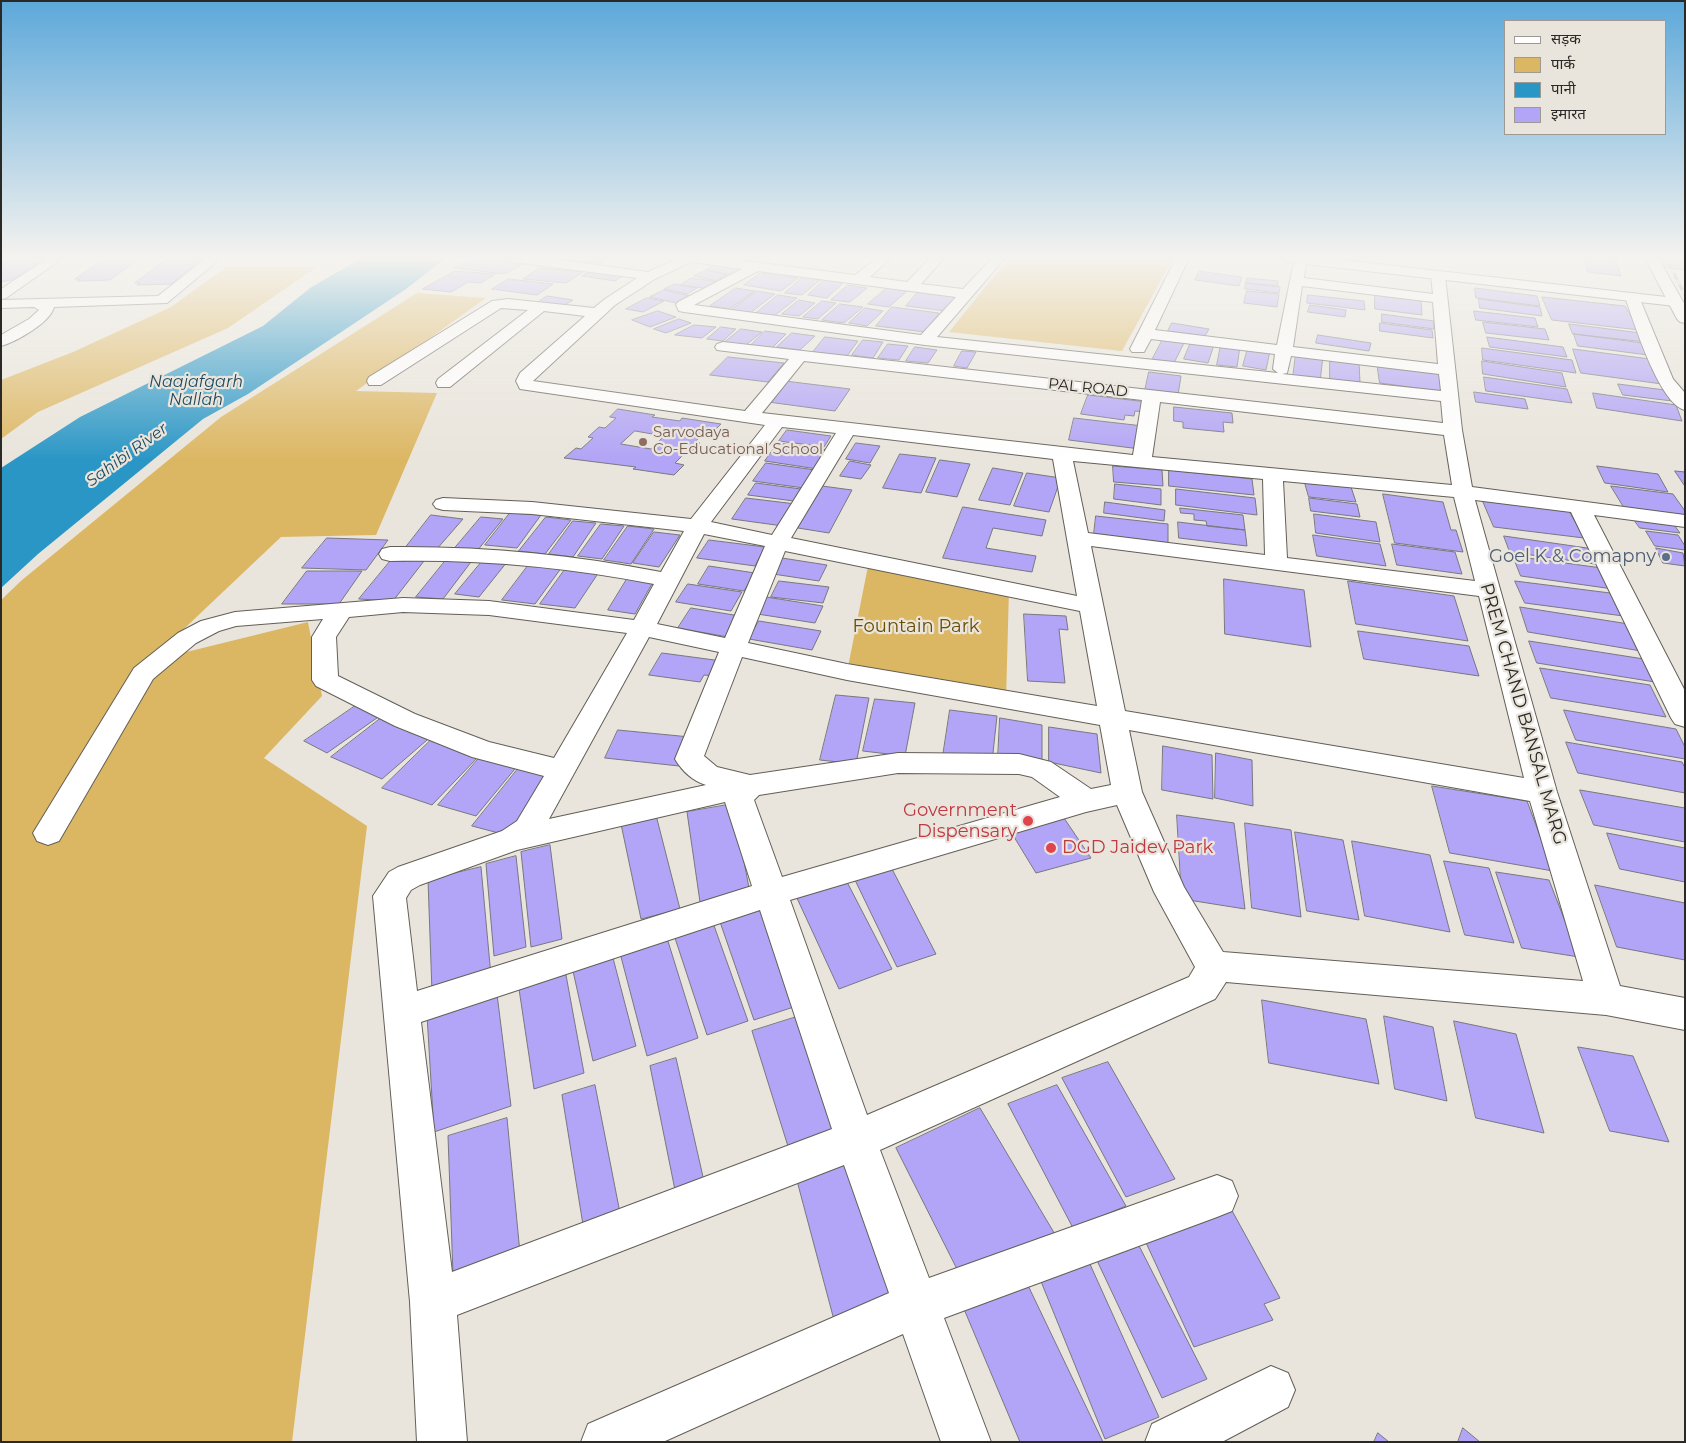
<!DOCTYPE html>
<meta charset="utf-8">
<style>
body{margin:0}
#map{position:relative;width:1686px;height:1443px;overflow:hidden;background:#e9e5dc;font-family:Montserrat,"Noto Sans Devanagari",sans-serif}
canvas{display:block}
.frame{position:absolute;inset:0;border:2px solid #2a2925;pointer-events:none}
.legend{position:absolute;left:1504px;top:20px;width:162px;height:115px;box-sizing:border-box;background:#e9e5dc;border:1px solid #9d9a93;margin:0;padding:6px 9px;list-style:none;font-size:15px;color:#2a2925}
.legend li{display:flex;align-items:center;gap:10px;height:25px}
.legend b{width:25px;border:1px solid #9d9a93}
</style>
<div id="map">
<canvas width="1686" height="1443"></canvas>
<div class="frame"></div>
<ul class="legend">
<li><b style="height:6px;background:#fff"></b>सड़क</li>
<li><b style="height:14px;background:#dcb763"></b>पार्क</li>
<li><b style="height:14px;background:#2a96c5"></b>पानी</li>
<li><b style="height:14px;background:#b2a4f6"></b>इमारत</li>
</ul>
</div>
<script>
const context = document.querySelector('canvas').getContext('2d');
context.lineJoin = 'round';
function fillPath(path, color) {
  context.fillStyle = color;
  context.fill(path, 'evenodd');
}
function strokePath(path, color, width, dash) {
  context.strokeStyle = color;
  context.lineWidth = width;
  context.lineCap = dash ? 'butt' : 'round';
  context.setLineDash(dash || []);
  context.stroke(path);
}
function write(font, color, halo, rows, align = 'center') {
  context.font = font + ' Montserrat,sans-serif';
  context.lineWidth = 4.5;
  context.setLineDash([]);
  context.textBaseline = 'middle';
  context.strokeStyle = halo;
  context.fillStyle = color;
  for (const [text, x, y, turn = 0] of rows) {
    context.save();
    context.translate(x, y);
    context.rotate((+turn || 0) * Math.PI / 180);
    context.textAlign = isNaN(turn) ? turn : align;
    if (halo) context.strokeText(text, 0, 0);
    context.fillText(text, 0, 0);
    context.restore();
  }
}
fillPath(new Path2D(`
 M1011,258H1173L1122,351L949,332L995,275Z
 M226,267H317L228,328L38,412L1,439V380L73,352L171,307Z
 M417,293L486,298L356,391L437,393L376,535L281,537L150,661L308,622L322,696L264,758L367,826L292,1442H1V600L22,580L221,417Z
 M869,561L1009,589L1006,700L847,672Z`), '#dcb763');
fillPath(new Path2D(`
 M361,258H446L406,289L248,394L203,419L38,554L1,588V468L80,417L263,326L310,288Z`), '#2a96c5');
const building = new Path2D(`
 M12,258H47L12,280L1,282V264Z
 M105,258H140L110,280L77,281L80,279H75Z
 M168,258H203L171,284L137,285L140,283H135Z
 M473,258H495L526,262L505,274L455,268Z
 M564,258H587L578,264L558,262Z
 M593,258H609L597,266L584,264Z
 M1584,258H1615L1621,276L1588,272Z
 M1648,258H1683L1685,270L1653,266Z
 M717,264L744,269L734,275L706,270Z
 M540,268L583,272L566,283L523,279Z
 M706,270L727,275L716,281L694,276Z
 M455,271L495,274L481,283L468,282L451,292L423,289Z
 M592,271L624,275L615,281L582,276Z
 M1199,271L1242,277L1239,286L1195,280Z
 M761,273L798,278L781,291L744,285Z
 M803,277L820,280L802,295L785,293Z
 M691,278L719,282L709,289L681,285Z
 M1247,278L1278,281V286L1246,283Z
 M509,279L553,284L537,295L492,289Z
 M824,280L843,283L827,298L808,295Z
 M1246,283L1280,287L1279,293L1245,289Z
 M675,284L697,288L687,294L664,289Z
 M848,285L867,288L850,302L831,300Z
 M736,288L755,291L729,309L710,306Z
 M887,288L907,291L889,307L868,304Z
 M1475,288L1537,296L1540,306L1476,298Z
 M664,290L694,297L680,304L650,297Z
 M757,291L775,294L750,313L731,310Z
 M1247,291L1279,294L1277,307L1244,303Z
 M918,292L957,297L946,311L906,306Z
 M1375,294L1421,299L1422,315L1375,309Z
 M778,295L797,298L774,316L755,314Z
 M1308,295L1364,301L1365,310L1307,303Z
 M547,296L573,300L563,306L537,303Z
 M1542,297L1625,306L1639,330L1552,320Z
 M647,298L664,301L643,312L626,309Z
 M1479,299L1540,307L1542,316L1480,308Z
 M799,300L815,303L799,316L782,314Z
 M822,301L836,303L818,319L803,317Z
 M840,304L863,307L844,323L822,320Z
 M1310,305L1346,310L1345,317L1308,312Z
 M892,307L939,313L925,332L876,326Z
 M865,308L883,311L867,326L849,323Z
 M658,311L676,317L650,327L632,320Z
 M1474,311L1535,318L1538,327L1476,320Z
 M1382,314L1434,321V329L1382,322Z
 M679,319L691,323L666,333L654,329Z
 M1483,322L1545,329L1549,340L1486,333Z
 M1172,323L1209,329L1205,336L1168,331Z
 M1380,323L1432,330L1433,338L1380,331Z
 M1569,324L1641,333L1646,342L1573,334Z
 M694,325L716,327L702,338L675,335Z
 M721,327L736,329L723,341L707,339Z
 M741,329L762,332L746,345L725,342Z
 M765,331L786,334L772,348L751,345Z
 M792,333L815,336L800,350L777,347Z
 M1574,334L1643,343L1648,355L1578,346Z
 M1318,335L1371,343L1369,351L1316,343Z
 M825,337L858,341L847,356L813,352Z
 M1164,337L1185,341L1174,363L1152,360Z
 M1487,337L1563,347L1567,357L1490,347Z
 M863,340L883,342L873,358L852,355Z
 M1191,342L1214,345L1208,363L1184,359Z
 M888,344L908,346L899,360L878,358Z
 M1221,345L1240,347L1237,367L1217,365Z
 M915,347L937,350L928,363L906,361Z
 M1248,348L1270,351L1266,370L1243,366Z
 M1482,348L1572,360L1576,373L1483,360Z
 M1573,349L1650,359L1662,384L1581,373Z
 M962,351L976,352L967,368L954,366Z
 M1296,353L1323,356L1320,382L1293,378Z
 M728,357L784,363L768,382L710,375Z
 M1330,358L1359,362L1360,383L1330,379Z
 M1482,361L1562,373L1566,387L1483,374Z
 M1377,363L1441,371L1446,392L1380,383Z
 M1149,372L1181,376L1178,395L1145,391Z
 M1484,377L1567,389L1572,403L1486,391Z
 M785,381L850,389L835,411L768,402Z
 M1618,384L1665,390L1672,401L1623,395Z
 M1474,392L1525,399L1528,409L1476,402Z
 M1593,393L1676,405L1682,421L1597,408Z
 M1088,395L1147,402L1145,412L1135,411L1134,416L1125,415L1124,420L1081,414Z
 M1174,407L1232,413L1233,423L1223,422L1224,432L1183,428V422L1174,421Z
 M618,409L655,415L652,417L680,421L682,418L721,424L712,433L704,432L695,442L700,443L692,451L688,450L675,463L684,465L674,475L633,469L636,467L564,458L576,448L581,449L593,438L588,437L599,427L605,428L616,418L610,417ZM635,431L664,436L651,449L621,444Z
 M1074,418L1143,426L1140,449L1069,440Z
 M787,430L831,436L824,447L779,441Z
 M778,443L829,450L817,469L765,461Z
 M856,443L880,446L870,463L846,459Z
 M900,454L936,458L921,493L883,488Z
 M940,460L970,464L957,497L926,492Z
 M850,461L871,465L861,479L840,476Z
 M766,463L815,470L804,488L753,481Z
 M1113,466L1162,470L1163,486L1114,482Z
 M1597,466L1658,474L1668,492L1605,483Z
 M993,468L1023,473L1010,505L979,500Z
 M1169,470L1252,479L1254,495L1169,486Z
 M1675,471L1685,472V486Z
 M1027,473L1061,478L1049,512L1014,506Z
 M756,483L801,489L794,501L748,495Z
 M1305,483L1351,487L1356,502L1309,497Z
 M1115,484L1161,489V505L1114,499Z
 M822,486L852,490L829,533L798,528Z
 M1611,486L1673,494L1685,511V517L1625,509Z
 M1176,489L1255,498L1257,515L1176,505Z
 M1383,494L1443,502L1451,530H1456L1463,552L1395,543Z
 M746,498L796,504L783,526L732,519Z
 M1309,498L1357,504L1360,517L1311,511Z
 M1482,499L1568,509L1584,538L1494,527Z
 M1105,502L1165,510L1164,521L1104,513Z
 M963,507L1046,520L1042,536L993,528L986,548L1036,556L1032,572L943,558Z
 M1180,508L1243,515L1245,530L1207,526L1206,521L1194,520V514L1181,513Z
 M510,513L541,515L517,548L485,545Z
 M1314,514L1376,522L1380,542L1316,533Z
 M431,515L463,519L436,550L402,552Z
 M1096,516L1168,524V543L1094,534Z
 M481,517L503,519L477,551L454,549Z
 M546,517L571,520L545,554L519,551Z
 M1632,517L1672,522L1680,533L1640,528Z
 M573,521L596,523L573,557L549,554Z
 M1178,522L1245,530L1247,546L1179,538Z
 M601,524L624,526L602,559L578,556Z
 M628,526L654,529L631,564L604,560Z
 M1646,531L1678,535L1685,546V550L1655,546Z
 M654,532L680,535L659,567L633,563Z
 M1313,535L1380,544L1386,566L1317,556Z
 M1504,536L1594,549L1602,565L1510,552Z
 M327,538L388,540L366,570L302,568Z
 M709,540L765,547L755,566L697,558Z
 M1392,544L1455,552L1462,574L1397,565Z
 M1656,548L1683,553L1685,566L1663,563Z
 M1513,556L1602,568L1613,589L1521,576Z
 M782,558L827,565L819,581L773,574Z
 M392,559L424,561L393,601L359,599Z
 M484,559L507,562L479,597L455,594Z
 M446,560L471,562L443,599L416,597Z
 M530,563L562,567L535,604L502,600Z
 M709,566L755,573L744,591L698,584Z
 M566,568L599,572L575,608L540,604Z
 M307,571H362L339,604H282Z
 M627,579L653,582L635,614L608,610Z
 M1224,579L1304,590L1311,647L1225,634Z
 M779,581L829,587L823,603L771,597Z
 M1348,581L1454,596L1468,641L1356,624Z
 M1515,581L1618,594L1631,617L1525,603Z
 M688,584L742,592L731,611L676,602Z
 M760,596L823,606L815,623L751,613Z
 M1520,607L1629,624L1641,651L1528,632Z
 M691,608L740,616L728,637L678,628Z
 M1024,614L1066,616L1068,630L1059,629L1065,683L1028,681Z
 M759,621L821,631L812,650L749,639Z
 M1358,631L1469,646L1479,676L1364,659Z
 M1529,641L1644,659L1655,682L1537,663Z
 M662,653L722,661L715,676L704,675L700,682L649,675Z
 M1540,668L1650,685L1666,717L1551,698Z
 M836,695L869,698L856,764L820,760Z
 M875,699L915,703L905,756L863,751Z
 M361,702L384,713L327,753L304,741Z
 M950,710L997,716L992,762L943,756Z
 M1564,710L1676,729L1685,747V759L1576,740Z
 M385,715L434,734L382,779L331,757Z
 M1000,718L1042,725V763L998,758Z
 M1049,727L1097,734L1101,773L1049,762Z
 M618,730L690,737L679,766L605,758Z
 M433,738L482,753L432,805L382,788Z
 M1566,742L1682,762L1685,768V793L1578,773Z
 M1163,746L1212,755L1213,799L1162,790Z
 M1216,753L1252,760L1253,806L1215,798Z
 M482,755L519,764L476,816L438,805Z
 M521,765L558,774L510,836L472,826Z
 M1432,786L1527,801L1553,871L1450,853Z
 M1580,790L1685,808V842L1594,825Z
 M733,804L750,893L700,902L687,812Z
 M656,815L680,909L641,919L621,824Z
 M1177,815L1234,823L1245,909L1182,899Z
 M1064,818L1091,858L1036,873L1011,832Z
 M1245,823L1291,830L1301,917L1252,908Z
 M1295,832L1343,840L1359,920L1307,911Z
 M1607,833L1685,848V882L1620,869Z
 M1352,841L1430,855L1450,932L1365,916Z
 M550,845L562,939L531,947L521,852Z
 M516,856L526,947L494,956L486,864Z
 M1444,861L1489,868L1514,943L1465,935Z
 M481,867L491,976L432,992L428,880Z
 M891,867L936,954L897,967L854,878Z
 M1496,872L1549,880L1579,957L1522,948Z
 M846,880L892,969L839,989L796,896Z
 M1595,885L1685,903V960L1617,947Z
 M768,904L806,1003L754,1020L719,919Z
 M712,920L748,1021L707,1035L673,932Z
 M667,938L698,1038L647,1056L620,953Z
 M613,958L636,1046L593,1061L573,971Z
 M566,975L584,1073L534,1089L519,989Z
 M497,994L511,1106L434,1132L427,1015Z
 M1262,1000L1366,1019L1379,1084L1269,1063Z
 M806,1014L850,1135L791,1156L752,1031Z
 M1384,1016L1433,1027L1447,1101L1395,1089Z
 M1454,1021L1516,1034L1544,1133L1476,1118Z
 M1578,1047L1633,1056L1669,1142L1610,1131Z
 M676,1058L706,1190L677,1200L650,1066Z
 M1108,1062L1175,1179L1126,1197L1062,1078Z
 M595,1085L621,1218L584,1231L562,1095Z
 M1057,1085L1126,1206L1073,1228L1008,1104Z
 M980,1108L1056,1236L965,1285L896,1148Z
 M507,1118L520,1253L453,1275L448,1136Z
 M857,1158L902,1296L834,1320L796,1177Z
 M1230,1207L1280,1298L1264,1304L1273,1320L1194,1347L1142,1234Z
 M1134,1236L1207,1379L1162,1398L1092,1250Z
 M1089,1262L1159,1417L1105,1439L1040,1279Z
 M1023,1275L1103,1442H1020L961,1302Z
 M1463,1428L1480,1442H1458Z
 M1378,1433L1389,1442H1374Z`);
fillPath(building, '#b2a4f6');
strokePath(building, '#787780', 1);
const minor = new Path2D(`
 M48,258H63L6,298L1,299V289Z
 M206,258H221L167,303L54,307C51,322 16,342 1,346V335L29,319L39,310L34,307L1,308V300L158,296Z
 M507,258H546L648,272L678,258H722L855,275L877,258H891L870,277L907,282L930,258H944L921,284L963,289L992,258H1005L937,337L1278,373L1273,369L1275,354L1151,339L1144,352H1132L1130,349L1176,258H1189L1155,330L1277,345L1294,261H1304L1306,264L1304,278L1433,294L1431,276L1438,272L1443,273L1445,276L1462,430L1472,487L1685,515V527L1594,515L1685,691V727L1675,724L1671,718L1571,512L1475,500L1557,792L1620,986L1685,998V1030L1606,1015L1226,982L1215,999L880,1150L929,1278L1217,1175L1232,1181L1238,1196L1232,1211L1217,1217L944,1318L991,1442H941L903,1334L663,1442H581L588,1424L889,1293L844,1165L457,1315L467,1442H417L410,1302L373,896L389,872L398,867L502,831L517,821L544,776L472,757L395,726L316,686L312,680V637L323,619L236,626L219,631L196,643L153,679L59,841L48,845L37,841L33,833L134,668L178,633L201,621L235,612L403,598L489,601L634,620L654,584C567,567 479,559 390,561L382,559L379,554L382,549L390,547C481,546 571,554 661,572L684,531L532,514L443,510L436,508L433,504L436,500L443,498L532,502L691,519L765,425L520,389L516,381L520,373L585,316L544,311L450,387H438L436,383L438,379L528,310L501,308L381,385H369L367,381L369,377L492,301L508,299L594,308L605,299L637,278L513,262ZM691,262L742,269L678,302L676,305L679,311L684,312L925,345L1441,401L1443,423L723,342L717,344L715,347L717,350L789,359L745,411L533,381L615,305L655,279ZM758,271L956,297L921,335L694,305ZM1302,286L1433,302L1438,364L1293,347ZM1291,356L1439,374L1441,391L1282,374L1287,373ZM804,361L1142,400L1133,455L762,413ZM1160,402L1444,435L1452,485L1152,457ZM782,427L836,433L772,535L711,522ZM853,435L1053,459L1077,596L791,538ZM1073,461L1263,479L1265,555L1088,533ZM1283,481L1454,497L1475,581L1287,558ZM704,534L765,546L725,638L657,624ZM1091,546L1479,596L1524,778L1125,711ZM785,551L1080,611L1097,706L847,664L748,643ZM403,612L489,615L627,633L554,758L489,742L415,714L338,676L336,637L349,617ZM649,637L719,652L675,759C682,771 693,781 706,785L549,819ZM742,657L847,680L1100,725L1111,785L1091,789L1051,762L1019,754L898,753L750,775L717,767L704,756ZM1129,730L1530,801L1583,981L1223,952L1184,887L1142,792ZM898,773L1019,774L1032,777L1060,797L782,877L754,800L759,795ZM725,802L752,886L417,991L406,898L411,890L420,885L517,850ZM1117,805L1154,892L1195,967L1189,977L867,1115L790,900L1086,812ZM760,910L832,1129L452,1272L421,1022Z
 M1632,293L1637,294L1639,297L1673,379L1685,393V410C1659,404 1634,322 1625,297L1627,294Z
 M1271,1366L1288,1373L1295,1390L1288,1407L1222,1442H1145L1152,1424Z`);
const tertiary = new Path2D(`
 M1281,258H1325L1675,298L1680,299L1682,302L1680,305L1675,306L1287,262Z`);
const primary = new Path2D(`
 M1645,258H1658L1685,305V323L1680,322L1677,319Z`);
strokePath(minor, '#635f57', 2);
strokePath(tertiary, '#635f57', 2);
strokePath(primary, '#635f57', 2);
fillPath(minor, '#fff');
fillPath(tertiary, '#fff');
fillPath(primary, '#fff');
const rail = new Path2D(`
 M1666,258L1685,295
 M1680,258L1685,266`);
strokePath(rail, '#918f88', 3);
strokePath(rail, '#e9e5dc', 2, [6]);
const sky = context.createLinearGradient(0, 0, 0, 460);
sky.addColorStop(0, '#5ca8da');
sky.addColorStop(0.56, '#f5f3ef');
sky.addColorStop(1, '#f5f3ef00');
context.fillStyle = sky;
context.fillRect(0, 0, 1686, 460);
for (const [x, y, r, color] of [
 [643,442,5,"#8d6e63"],
 [1666,557,5,"#5c6f8a"],
 [1028,821,6,"#e0444e"],
 [1051,848,6,"#e0444e"]
]) {
  const dot = new Path2D();
  dot.arc(x, y, r, 0, 2 * Math.PI);
  context.fillStyle = color;
  context.fill(dot);
  strokePath(dot, '#e9e5dc', 2);
}
write('15px', '#2a2925', '#e9e5dc', [
 ["PAL ROAD",1088,388,6]
]);
write('15px', '#785e54', '#e9e5dc', [
 ["Sarvodaya",653,433],
 ["Co-Educational School",653,450]
], 'left');
write('italic 16px', '#1e485d', '#e9e5dc', [
 ["Naajafgarh",196,382],
 ["Nallah",196,400],
 ["Sahibi River",127,455,-36]
]);
write('18px', '#4e5e75', '#e9e5dc', [
 ["Goel K & Comapny",1656,557]
], 'right');
write('18px', '#694e05', '#e9e5dc', [
 ["Fountain Park",916,627]
]);
write('18px', '#2a2925', '#e9e5dc', [
 ["PREM CHAND BANSAL MARG",1523,714,74]
]);
write('18px', '#be3a42', '#e9e5dc', [
 ["Government",1017,811],
 ["Dispensary",1017,832],
 ["DGD Jaidev Park",1062,848,"left"]
], 'right');
</script>
